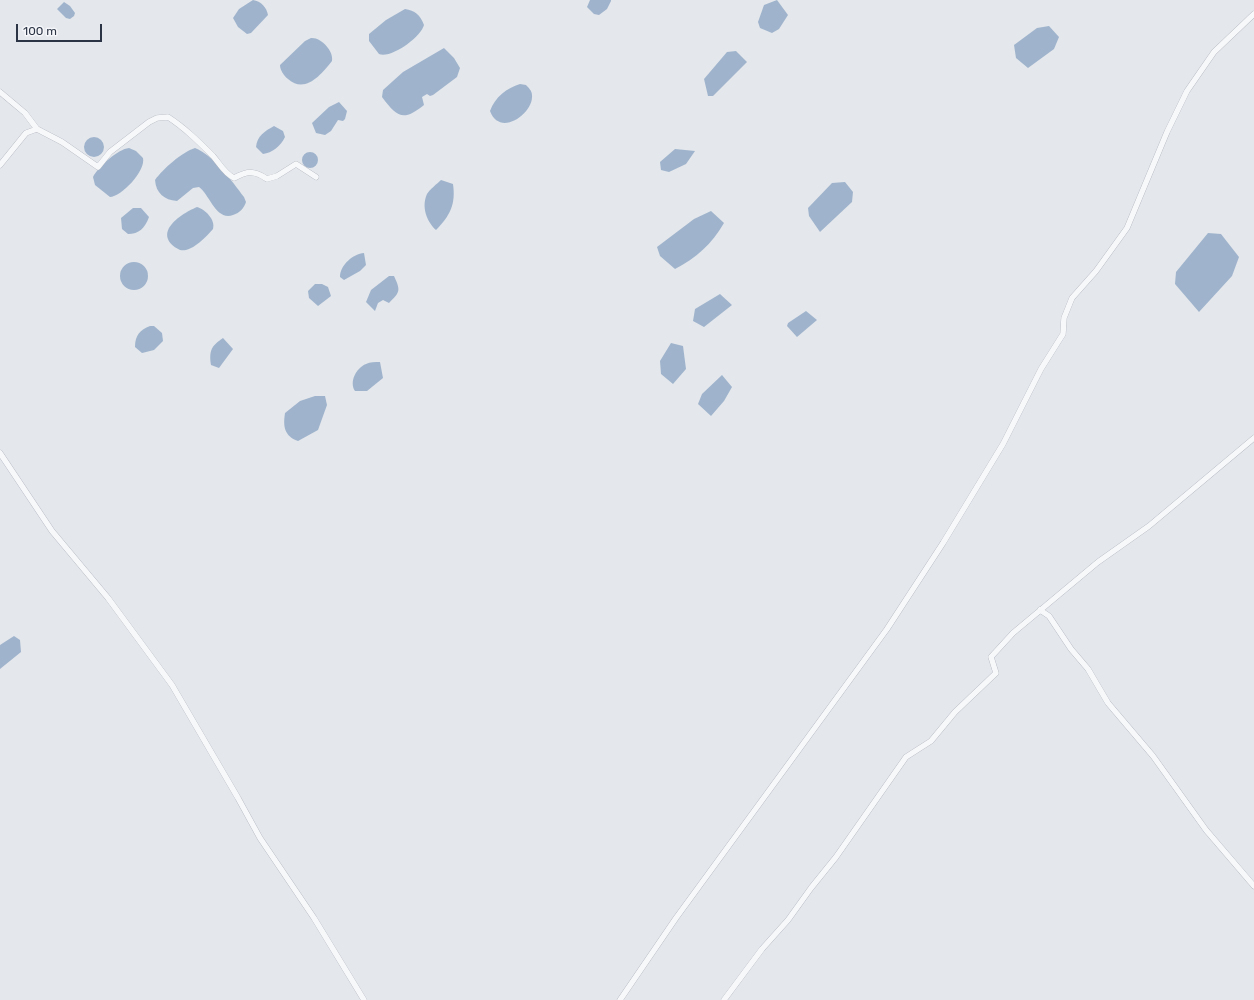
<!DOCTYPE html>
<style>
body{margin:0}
#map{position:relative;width:1254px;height:1000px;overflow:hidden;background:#e4e7ec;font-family:Rubik,sans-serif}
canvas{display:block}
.scale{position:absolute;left:16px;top:24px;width:86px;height:18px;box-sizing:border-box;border:2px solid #2b3445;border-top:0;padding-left:5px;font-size:12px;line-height:14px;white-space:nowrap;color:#2b3445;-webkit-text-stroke:3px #f4f6f9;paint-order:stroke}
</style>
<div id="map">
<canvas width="1254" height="1000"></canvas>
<div class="scale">100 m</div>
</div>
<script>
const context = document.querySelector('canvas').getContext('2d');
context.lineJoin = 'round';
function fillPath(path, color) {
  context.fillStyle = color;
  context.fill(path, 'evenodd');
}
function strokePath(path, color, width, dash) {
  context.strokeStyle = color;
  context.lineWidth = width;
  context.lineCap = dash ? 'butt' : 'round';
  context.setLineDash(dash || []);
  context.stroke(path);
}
fillPath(new Path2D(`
 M253,0C261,1 267,8 268,15L251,33L247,34L238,27L233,18L239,9Z
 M590,0H611V1L607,9L599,15L594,14L587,7Z
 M777,0L788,15L779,29L772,33L760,28L758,22L764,5Z
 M64,2L70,6L75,13L74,16L70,19L66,18L57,9Z
 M405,9C415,11 420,14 424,25C421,37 391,59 379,54L369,41V34L386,20Z
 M1049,26L1059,37L1054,49L1028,68L1016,58L1014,45L1037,28Z
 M311,38C321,37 334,51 332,61C321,75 305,94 288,79C284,76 280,70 280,65L305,41Z
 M444,48L454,58L460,68L457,77L433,95L430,96L427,94L422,97L424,105C403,122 397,117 382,97L383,90L403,72Z
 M736,51L747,62L713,96H708L704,79L727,52Z
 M520,84L526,85C529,88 532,91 532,95C534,113 500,138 490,111C495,97 507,88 520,84Z
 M339,102L347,111L345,119L343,121L338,120L331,131L325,135L316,133L312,123L329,107Z
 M274,126L283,131L285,137C281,146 272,153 263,154L256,147C257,136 265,131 274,126Z
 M84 147a10 10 0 1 1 20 0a10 10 0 1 1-20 0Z
 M129,148L136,151L143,158C146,171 121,197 110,197L95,185L93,177C98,167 118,149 129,148Z
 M195,148C213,155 232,181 244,197L246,202C244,208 240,213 233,215C216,221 210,195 199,187L193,188L177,201C164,200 156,193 155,180C163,169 182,152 195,148Z
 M675,149L695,151L686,164L669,172L661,170L660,162Z
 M302 160a8 8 0 1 1 16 0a8 8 0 1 1-16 0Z
 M441,180L453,184C456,204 450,216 436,230C427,222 421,207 427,194C430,189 437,184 441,180Z
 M845,182L853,192L852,202L820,232L809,216L808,208L832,183Z
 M197,207C205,209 216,220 213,229C206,237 191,253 180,250C151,235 178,215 197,207Z
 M133,208H141L149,217C145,228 139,234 128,234L122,229L121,218Z
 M711,211L724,223C712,244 696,258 675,269L660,256L657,247L694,219Z
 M1208,233L1221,234L1239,257L1232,276L1199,312L1175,284L1176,272Z
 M364,253L366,265L360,271L344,280L340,277C340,265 353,254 364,253Z
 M120 276a14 14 0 1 1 28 0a14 14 0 1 1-28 0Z
 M389,276H394C401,291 400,292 389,303L383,300L378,303L375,311L366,302L371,290Z
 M315,284H322L328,287L331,296L318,306L309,298L308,291Z
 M720,294L732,305L704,327L693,321L695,309Z
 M806,311L817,320L797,337L787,326L788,323Z
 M150,326H154L162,333L163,341L154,350L142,353L135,347C135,335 140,330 150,326Z
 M223,338L233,349L219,368L211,365C209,351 211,346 223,338Z
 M671,343L683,346L686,369L673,384L661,374L660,361Z
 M380,362L383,378L367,391H355C349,382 356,368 366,364C370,362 375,362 380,362Z
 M722,375L732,387L724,401L711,416L698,404L702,394Z
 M315,396H325L327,405L318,430L298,441C284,436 283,426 285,413L300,401Z
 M14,636L20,640L21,652L0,669V645Z`), '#9fb4cc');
const minor = new Path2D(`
 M0,92L25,113L37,129
 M0,165L26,133L37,129L62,142L98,167L110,152L149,122L157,118L168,117C185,128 199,142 213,156C219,163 225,174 234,178C247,171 254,170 267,179L277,176L296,164L316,177
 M0,453L52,531L108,598L172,685L238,798L260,838L314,918L364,1000
 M1040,610L1049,616L1071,649L1088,669L1108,703L1153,756L1206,830L1254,886
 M620,1000L676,918L887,629L943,543L1003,444L1041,369L1063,334L1064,318L1072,298L1096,271L1127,228L1167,132L1187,91L1214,52L1254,14
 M724,1000L762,949L788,920L811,888L836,857L906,757L931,741L955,712L996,673L991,657L1013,633L1098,562L1149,526L1254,438`);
strokePath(minor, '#a9aeb7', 6);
strokePath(minor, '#f7f8fa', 5.5);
</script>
